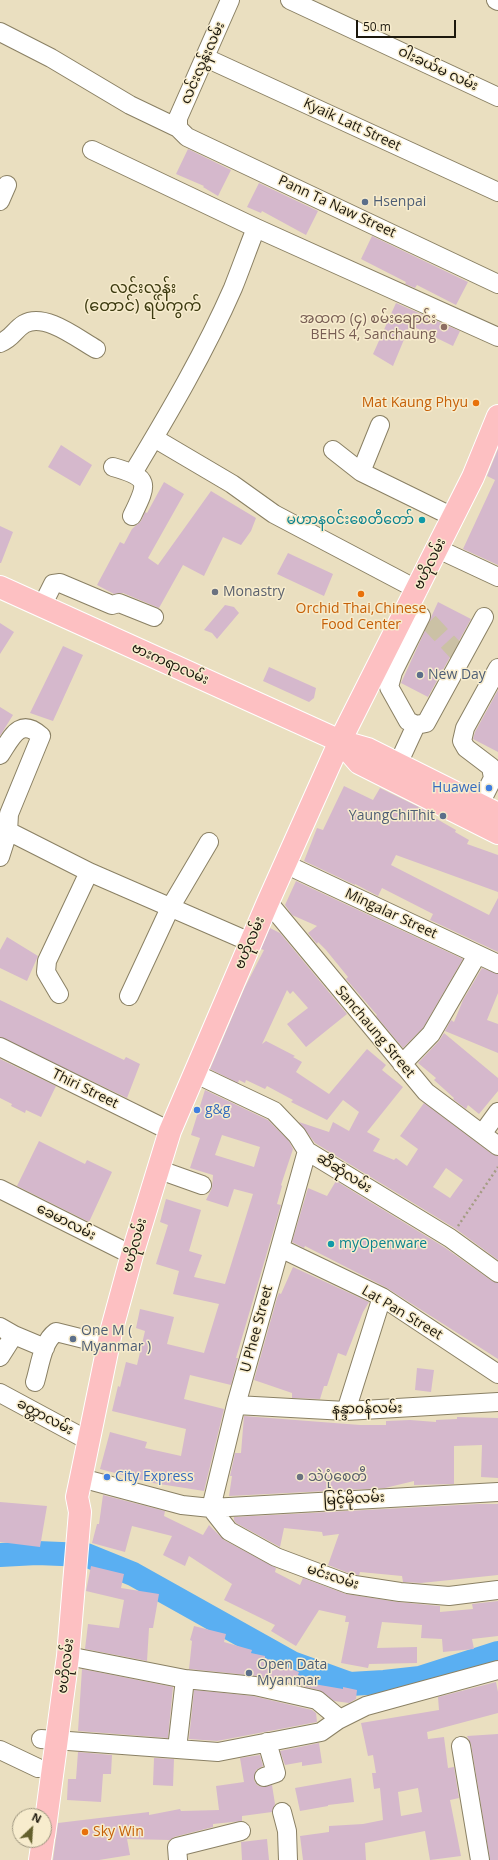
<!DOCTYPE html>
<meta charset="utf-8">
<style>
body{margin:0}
#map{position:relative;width:498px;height:1860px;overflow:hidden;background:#eadfc0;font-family:"Open Sans",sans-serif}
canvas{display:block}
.north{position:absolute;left:12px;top:1808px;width:40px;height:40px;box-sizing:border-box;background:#f7eccd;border:1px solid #9f9780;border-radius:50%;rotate:25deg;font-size:11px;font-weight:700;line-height:16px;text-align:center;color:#1c180d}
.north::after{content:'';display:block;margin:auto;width:14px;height:18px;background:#63602d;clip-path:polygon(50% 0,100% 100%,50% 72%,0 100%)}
.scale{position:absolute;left:356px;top:20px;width:100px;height:18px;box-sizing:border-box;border:2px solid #1c180d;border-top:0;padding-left:5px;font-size:12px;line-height:14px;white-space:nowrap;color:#1c180d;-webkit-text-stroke:3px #f7eccd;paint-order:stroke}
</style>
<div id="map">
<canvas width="498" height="1860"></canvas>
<div class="north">N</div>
<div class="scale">50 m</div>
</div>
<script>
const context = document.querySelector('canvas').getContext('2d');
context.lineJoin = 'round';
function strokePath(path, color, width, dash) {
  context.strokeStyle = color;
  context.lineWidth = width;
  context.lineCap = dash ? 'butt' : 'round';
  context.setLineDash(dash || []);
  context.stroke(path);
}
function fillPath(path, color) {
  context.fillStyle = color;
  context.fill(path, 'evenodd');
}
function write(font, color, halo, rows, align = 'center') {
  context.font = font + ' "Open Sans","Noto Sans Myanmar",sans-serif';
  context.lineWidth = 3;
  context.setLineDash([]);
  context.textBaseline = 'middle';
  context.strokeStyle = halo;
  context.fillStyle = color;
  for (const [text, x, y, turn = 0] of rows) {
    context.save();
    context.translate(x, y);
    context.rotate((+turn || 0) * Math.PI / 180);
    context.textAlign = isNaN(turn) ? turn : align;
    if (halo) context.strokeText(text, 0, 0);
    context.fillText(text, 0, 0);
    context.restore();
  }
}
strokePath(new Path2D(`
 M0,1555L37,1553L86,1555L133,1574L292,1663L350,1684L384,1682L420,1678L498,1653`), '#5aaff2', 24);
fillPath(new Path2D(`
 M188,149L231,170L218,196L203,187L204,186L176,174Z
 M259,183L318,211L306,235L262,211L261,213L247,207Z
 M372,236L468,282L456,305L417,285L415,288L405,284L406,282L361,259Z
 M396,303L460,331L453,346L410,325L393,366L373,354Z
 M61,445L92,465L80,486L48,467Z
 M498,449V565L463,549L495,480L487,476Z
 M164,482L184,494L148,558L158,565L211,491L256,518L251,531L241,545L223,537L204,576L183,565L159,608L123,593L114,594L97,585L120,542L124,544L132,529L141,521L145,512L147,513Z
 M0,526L13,532L1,563H0Z
 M288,553L333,574L324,596L277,574Z
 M438,602L471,619L428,697L401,683Z
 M225,605L234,607L239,613L217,639L212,633L204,630Z
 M0,623L14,632L0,654Z
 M63,646L83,655L53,721L30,713Z
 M269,667L316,688L314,698L309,702L263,681Z
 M498,690V752L473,739L475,732Z
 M0,707L13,715L0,736Z
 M344,786L373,800L380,788L429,812L428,814L456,830L455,832L469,840L467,844L498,855V892L396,855L391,865L489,915L498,898V952L430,920L433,914L382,888L378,896L355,884V885L304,861L317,828L323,830Z
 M296,881L463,959L423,1028L403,1048L376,1016L377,1015L346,979L348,977L326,950L318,942L317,944L308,933L317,926L292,915L285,905Z
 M270,928L280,933L347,1014L306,1047L287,1024L308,1008L293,991L290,994L287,990L262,1044L266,1041L295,1056L293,1057L302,1062L296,1072L329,1094L367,1049L386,1065L382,1070L403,1087L367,1132L380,1139L373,1151L394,1160L396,1158L407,1166L418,1149L400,1136L424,1103L492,1154L498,1156V1260L456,1229L315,1143L299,1122L329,1132L333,1122L349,1131L359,1112L343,1100L327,1120L291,1102L293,1100L267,1086L265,1089L246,1080L245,1083L239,1080L238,1083L210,1069L245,987L264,950L261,949ZM446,1168L463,1180L450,1198L433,1187Z
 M7,937L38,956L27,981L0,968V950Z
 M482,968L498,974V993L487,1020L498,1024V1053L445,1031L451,1020L454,1022L463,1000Z
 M0,1000L124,1060L126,1057L140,1064L127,1098L0,1037Z
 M444,1033L498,1078V1091L479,1114L468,1105L466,1109L453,1099L454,1098L434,1080L436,1078L418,1063L439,1041Z
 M0,1059L56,1086L41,1117L26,1110L25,1113L11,1106L12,1104L0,1098Z
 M205,1090L268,1120L289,1141L293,1149L281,1185L282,1186L277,1204L281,1205L236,1358H238L231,1385L190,1375L184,1399L224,1409L204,1491L153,1483L100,1469L110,1432L147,1442L145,1448L181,1456L186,1429L112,1411L118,1386L120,1387L126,1362L137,1365L145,1331L136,1328L140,1309L174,1317L167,1344L204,1353L219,1304L173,1294L179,1271L156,1264L168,1225L160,1222L166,1199L201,1210L189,1251L202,1255L194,1277L225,1284L253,1194L234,1189L228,1207L206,1200L212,1188L213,1175L190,1168L200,1138L191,1135ZM222,1135L260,1147L254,1167L215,1155Z
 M39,1141L85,1164L87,1160L112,1172L89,1222L17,1186Z
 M336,1181L444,1247L492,1281L498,1283V1359L387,1288L305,1246L304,1248L292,1242L308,1188L327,1196Z
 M293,1267L369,1302L363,1312L346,1356L338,1353L327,1386H324L320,1399L292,1398V1393L254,1380L277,1298L279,1293L281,1294Z
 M417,1368L434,1370L431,1392L415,1390Z
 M244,1416L360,1425H386V1421L410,1420L436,1422V1420L457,1419V1417L498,1418V1478L481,1477L482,1445L454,1446V1484L414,1485V1481L385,1488L229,1496L232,1476H230L235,1453H241Z
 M103,1495L165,1511L164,1516L203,1535L209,1525L224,1540L276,1568L275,1572L300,1585L303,1578L346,1594L398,1602L440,1606V1612L473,1609L472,1604L498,1601V1636L472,1639L474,1649L443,1652L442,1639L421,1638L422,1625L382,1622L377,1648L417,1647V1663L369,1664L368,1668L341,1663L349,1622H345L346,1616L319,1610L296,1646L271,1631L275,1625L224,1600L232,1584L189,1556L185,1566L163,1555L172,1536L132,1526L125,1552L92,1543L97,1524H99Z
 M0,1502L47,1506L40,1547L0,1542Z
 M478,1504H498V1575L421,1583L403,1582L402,1576L360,1572L359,1575L351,1574L328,1565L339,1534L323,1536L322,1532L284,1528L280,1547L236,1523L234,1520V1517Z
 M91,1566L124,1574L121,1588L159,1594L153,1628H149L147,1661L85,1649L88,1624L119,1628L124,1600L86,1591Z
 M194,1626L226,1634L224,1642L252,1650L251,1653L265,1656V1658L299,1672L298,1675L309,1677L308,1683L343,1689V1687L357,1690L356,1699L349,1703L334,1701L319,1690L257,1676L189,1669L192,1641L190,1640Z
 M82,1669L173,1687L168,1738L78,1731Z
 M496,1682L498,1692V1713L427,1732L428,1739L444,1737L448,1768L454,1767L459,1798L450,1800L461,1856L430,1860L425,1831L365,1843L366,1860H303L300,1836L329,1832V1826L363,1824L383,1820L380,1788L374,1789L372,1773H376L373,1755L368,1756L361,1723L439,1710L438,1697ZM418,1788L422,1812L401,1816L398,1792Z
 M194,1690L253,1696L312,1710L316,1713L317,1722L217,1741L189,1739Z
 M498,1734V1860H490L471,1744L467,1736Z
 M319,1743L322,1763L302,1766V1762L285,1765L280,1751Z
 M78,1752L112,1755L111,1774H103L101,1802L67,1800L68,1779H76Z
 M260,1755L263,1766L256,1770L254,1780L257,1785L262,1787L272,1785L275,1804L272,1812L242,1816V1821L213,1824V1827L174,1837L170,1840L127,1839L130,1855L99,1860H53L58,1823L149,1812V1815L180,1809L181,1811L219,1810L216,1786L244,1782L240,1758Z
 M154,1758L174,1759L173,1786L153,1785Z
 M351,1778L354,1802L328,1805V1806L300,1811L295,1788Z
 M267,1839L269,1860H242L241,1842Z`), '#d5b8cc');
strokePath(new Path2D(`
 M429,622L458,653`), '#cbc1a5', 18, [18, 9]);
const minor = new Path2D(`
 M290,0L498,97
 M496,0L498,1
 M0,32L51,58L130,105L178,128L187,137L498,284
 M206,58L498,192
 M178,128V118L230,0
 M92,150L256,228L498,337
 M0,201L7,185
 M0,343C13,338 14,330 24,324C45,312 78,339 96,349
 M154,438L232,484L274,514L418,590
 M333,450L361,472L453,517
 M113,467C151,478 148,483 132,516
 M361,472L380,425
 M133,473C169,413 205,352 233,288C241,268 248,248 256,228
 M438,549L498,577
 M42,606L53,584L60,583L112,605L119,603L154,617
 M408,608L421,616L393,672L389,687L408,721L416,725L426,723L484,617
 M0,755C11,739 19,716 41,736L9,814L8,832L0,857
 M398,764L416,725
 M474,816L493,778L491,767L466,748L462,741L465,728L498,668
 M0,827L89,872L250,942
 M285,864L498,964
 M268,902L426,1092L498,1146
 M59,994L46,972L47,961L89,872
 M129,996L170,908L209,842
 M0,1047L170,1131
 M402,1064L431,1034L477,955
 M194,1073L274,1111L297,1135L307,1151L450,1238L498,1273
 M482,1134L498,1112
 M157,1169L202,1185
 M0,1189L132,1255
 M280,1248L382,1297L498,1374
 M0,1327L14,1335L45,1348
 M0,1357L14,1335
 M35,1382C40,1366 42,1342 56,1332L108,1345
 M0,1393L89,1441
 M236,1405L346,1411L498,1402
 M346,1411L382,1297
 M81,1478L182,1505L211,1508L498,1492
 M211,1508L236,1405L307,1151
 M211,1508L229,1531L276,1557L348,1584L400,1592L449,1596L498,1590
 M68,1656L185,1679L255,1686L317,1700L335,1715L338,1720
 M41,1739L218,1752L321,1732L338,1720L366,1706L498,1670
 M461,1746L480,1860
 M177,1749L185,1679
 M0,1750L38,1768
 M264,1777L276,1773L267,1742
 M282,1812L287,1831L288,1860
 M178,1860L177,1847L241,1831`);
const major = new Path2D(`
 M0,587L340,741L368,749L498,814
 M340,741L359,763L498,833
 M44,1835L68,1656L80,1512L77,1497L81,1478L111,1332L132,1255L170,1131L268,902L340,741L473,477L498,416
 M40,1860L43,1840`);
strokePath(minor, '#8a8064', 20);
strokePath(major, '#fff', 24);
strokePath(new Path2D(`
 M458,1226L498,1167`), '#a49c83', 2.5, [2, 3]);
strokePath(minor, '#fff', 18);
strokePath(major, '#fdc0c2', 22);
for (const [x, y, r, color] of [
 [365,202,4,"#5c6f8a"],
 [444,327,4,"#8d6e63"],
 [476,403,4,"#e8710a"],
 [422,520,4,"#0f9aa8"],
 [215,592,4,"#6b7280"],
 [361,594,4,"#e8710a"],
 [420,675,4,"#5c6f8a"],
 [489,788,4,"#3f7fe0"],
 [443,816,4,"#5c6f8a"],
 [197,1110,4,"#3f7fe0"],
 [331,1244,4,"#0f9aa8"],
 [73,1339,4,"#5c6f8a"],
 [107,1477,4,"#3f7fe0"],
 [300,1477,4,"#6b7280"],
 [249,1673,4,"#5c6f8a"],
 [85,1832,4,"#e8710a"]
]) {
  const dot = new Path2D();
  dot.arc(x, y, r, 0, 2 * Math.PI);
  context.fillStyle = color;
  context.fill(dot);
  strokePath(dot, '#f7eccd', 1.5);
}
write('14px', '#1c180d', '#f7eccd', [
 ["လင်းလွန်းလမ်း",203,63,-66],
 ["ဝါးခယ်မ လမ်း",438,69,25],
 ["Kyaik Latt Street",352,125,25],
 ["Pann Ta Naw Street",337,207,25],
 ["ဗဟိုလမ်း",430,564,-64],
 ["ဗားကရာလမ်း",170,664,24],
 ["Mingalar Street",391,914,25],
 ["ဗဟိုလမ်း",250,943,-67],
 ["Sanchaung Street",375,1032,50],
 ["Thiri Street",85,1089,26],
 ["ဆီဆုံလမ်း",344,1173,32],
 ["ခေမာလမ်း",66,1222,27],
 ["ဗဟိုလမ်း",135,1245,-74],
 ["Lat Pan Street",402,1313,31],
 ["U Phee Street",257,1329,-75],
 ["နန္ဒာ၀န်လမ်း",367,1409,-1],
 ["ခတ္တာလမ်း",45,1417,28],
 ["မြင့်မိုလမ်း",354,1499,-3],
 ["မင်းလမ်း",333,1577,18],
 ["ဗဟိုလမ်း",66,1666,-83]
]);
write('14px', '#4e5e75', '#f7eccd', [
 ["Hsenpai",373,202],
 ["New Day",428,675],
 ["YaungChiThit",435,816,"right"],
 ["One M (",81,1331],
 ["Myanmar )",81,1347],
 ["Open Data",257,1665],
 ["Myanmar",257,1681]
], 'left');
write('14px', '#785e54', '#f7eccd', [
 ["အထက (၄) စမ်းချောင်း",436,319],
 ["BEHS 4, Sanchaung",436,335]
], 'right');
write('14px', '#c56008', '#f7eccd', [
 ["Mat Kaung Phyu",468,403],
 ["Orchid Thai,Chinese",361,609,"center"],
 ["Food Center",361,625,"center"],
 ["Sky Win",93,1832,"left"]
], 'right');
write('14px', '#0d838f', '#f7eccd', [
 ["မဟာနဝင်းစေတီတော်",414,520],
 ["myOpenware",339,1244,"left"]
], 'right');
write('14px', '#5b616d', '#f7eccd', [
 ["Monastry",223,592],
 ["သဲပုံစေတီ",308,1477]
], 'left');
write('14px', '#366cbe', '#f7eccd', [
 ["Huawei",481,788,"right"],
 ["g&g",205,1110],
 ["City Express",115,1477]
], 'left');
write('16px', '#3c3a10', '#f7eccd', [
 ["လင်းလွန်း",143,288],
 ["(တောင်) ရပ်ကွက်",143,306]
]);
</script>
